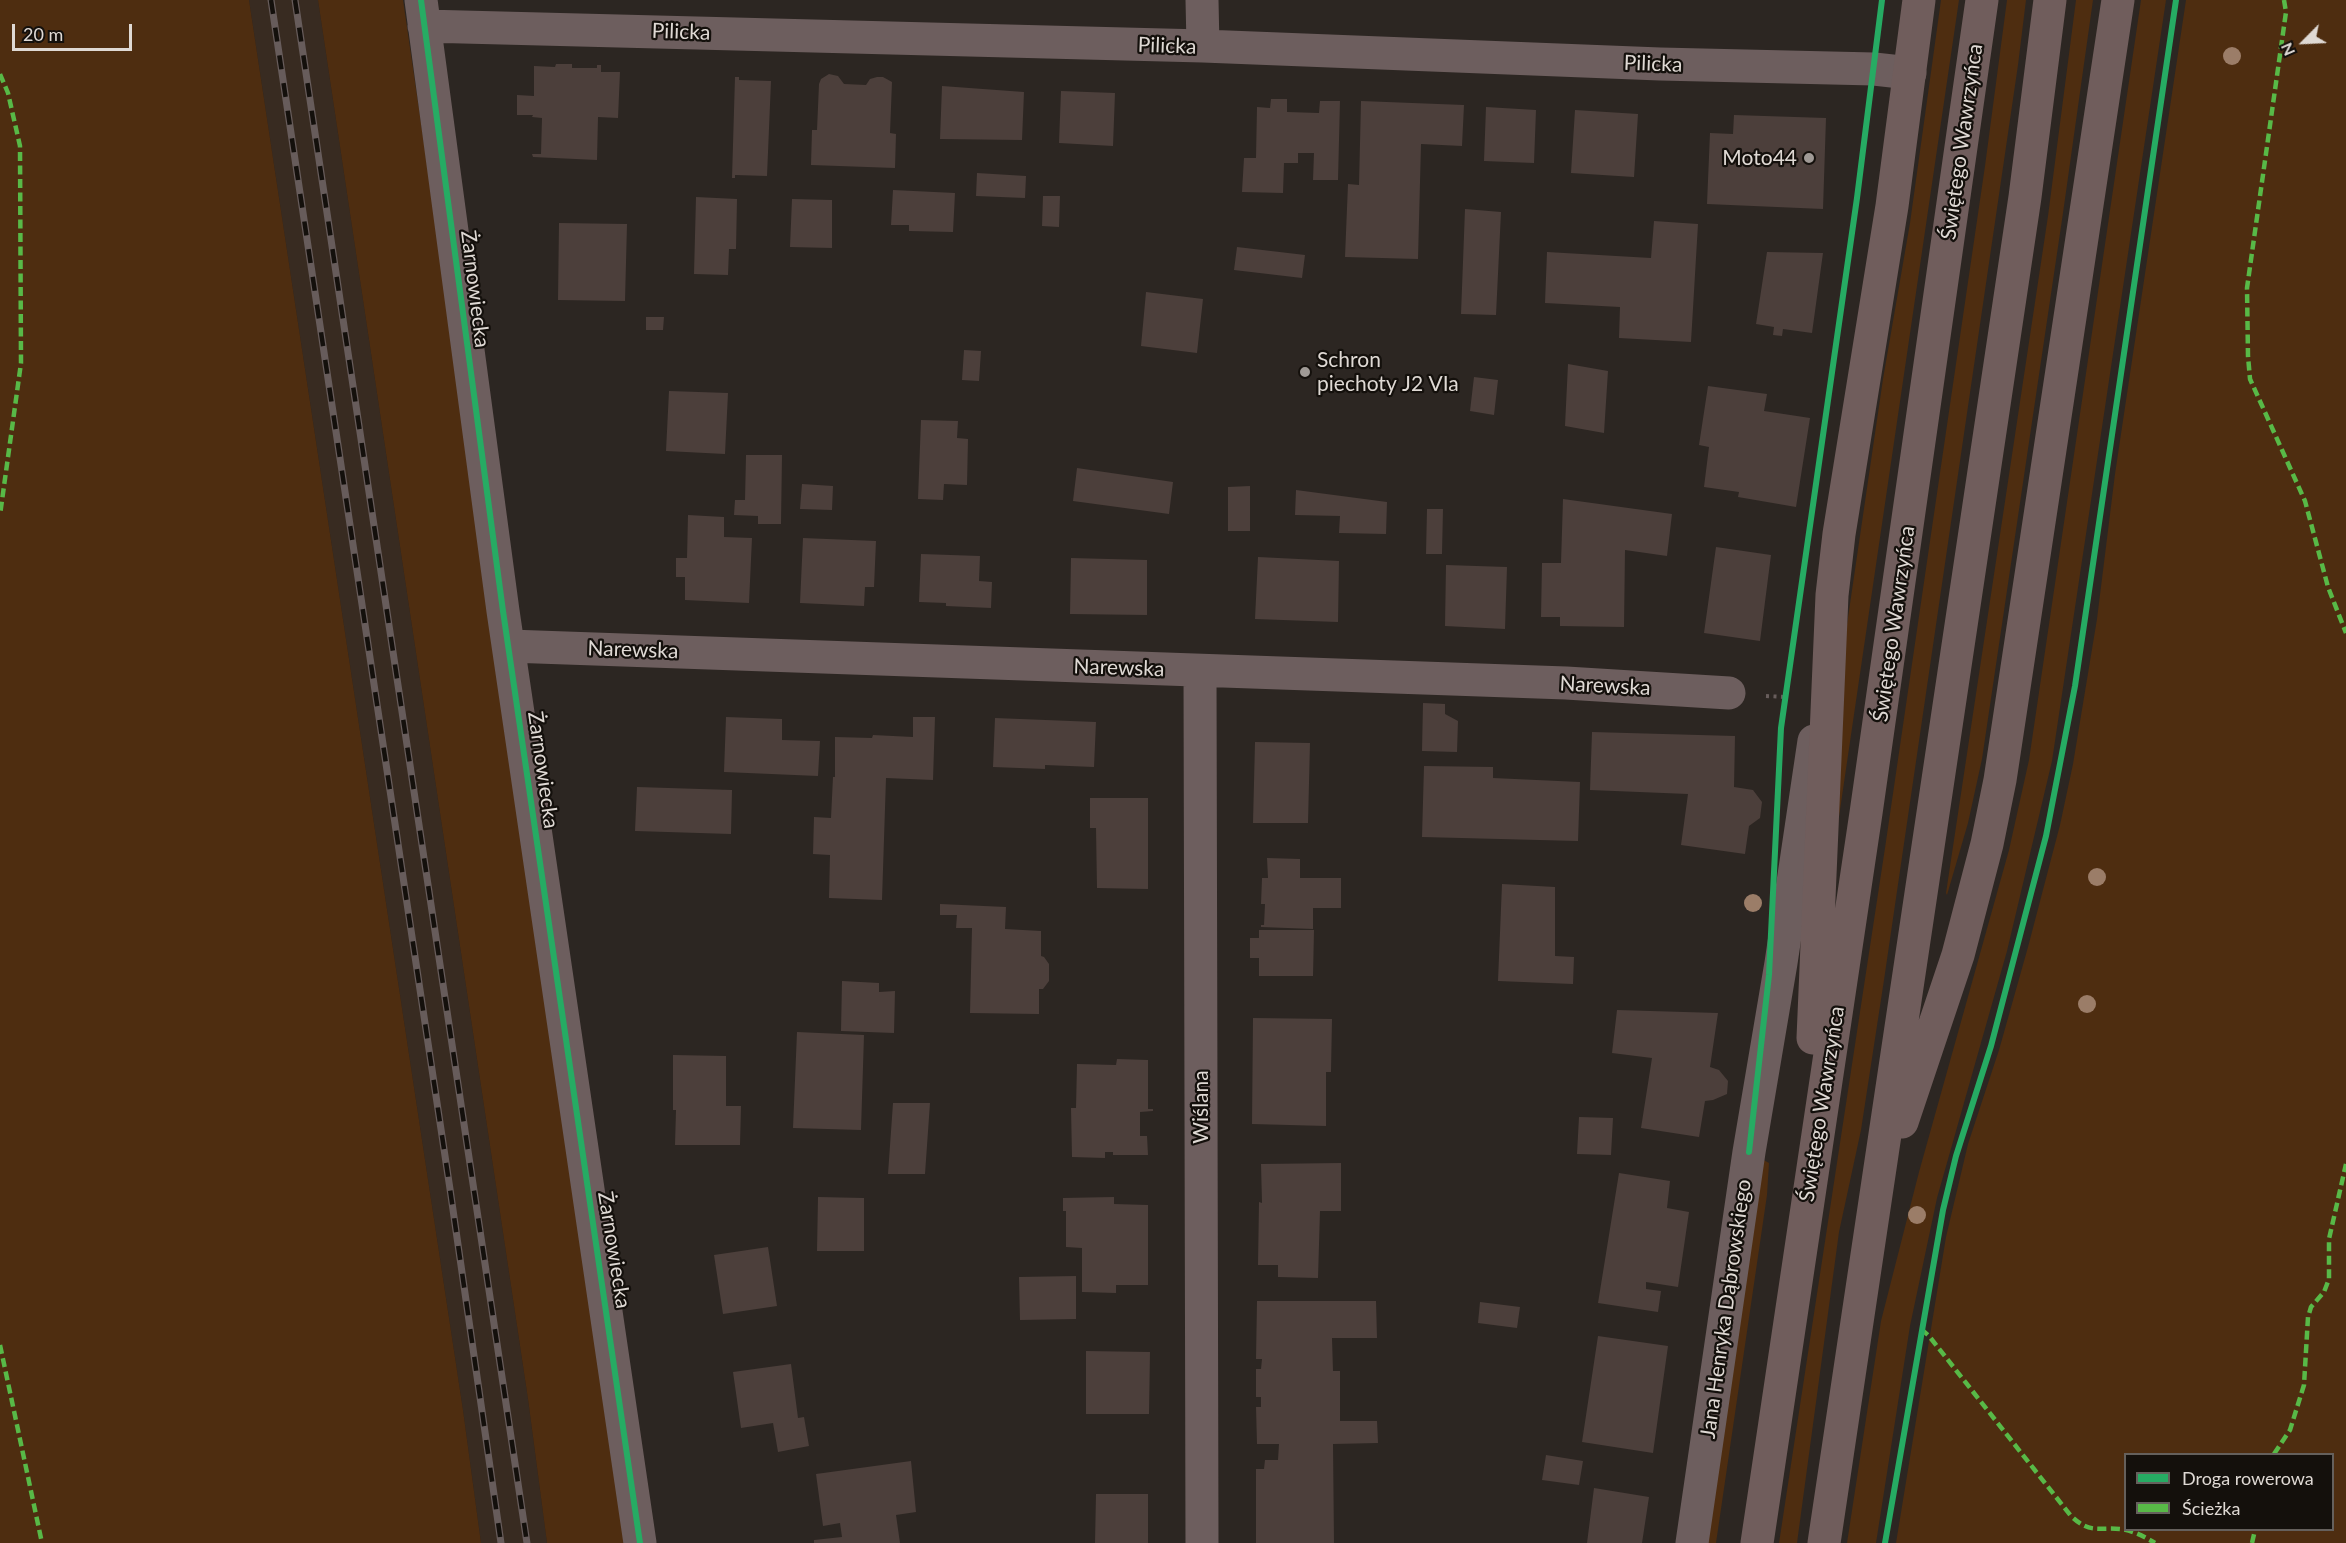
<!DOCTYPE html>
<meta charset="utf-8">
<style>
body{margin:0}
#map{position:relative;width:2346px;height:1543px;overflow:hidden;background:#2c2622;font-family:Lato,sans-serif}
canvas{display:block}
.legend{position:absolute;left:2124px;top:1453px;width:210px;height:78px;box-sizing:border-box;background:#14100c;border:2px solid #65605c;margin:0;padding:8px 10px;list-style:none;font-size:18px;color:#dfd9d4}
.legend li{display:flex;align-items:center;gap:12px;height:30px}
.legend b{width:30px;border:2px solid #65605c}
.north{position:absolute;left:2274px;top:12px;width:60px;height:60px;-webkit-text-stroke:4px #14100c;paint-order:stroke;rotate:246deg;font-size:16px;font-weight:700;line-height:24px;text-align:center;color:#dfd9d4}
.north::after{content:'';display:block;margin:auto;width:21px;height:27px;background:#dfd9d4;clip-path:polygon(50% 0,100% 100%,50% 72%,0 100%)}
.scale{position:absolute;left:12px;top:24px;width:120px;height:27px;box-sizing:border-box;border:3px solid #dfd9d4;border-top:0;padding-left:8px;font-size:18px;line-height:21px;white-space:nowrap;color:#dfd9d4;-webkit-text-stroke:4px #14100c;paint-order:stroke}
</style>
<div id="map">
<canvas width="2346" height="1543"></canvas>
<ul class="legend">
<li><b style="height:8px;background:#26ab63"></b>Droga rowerowa</li>
<li><b style="height:8px;background:#58b947"></b>Ścieżka</li>
</ul>
<div class="north">N</div>
<div class="scale">20 m</div>
</div>
<script>
const context = document.querySelector('canvas').getContext('2d');
context.lineJoin = 'round';
function fillPath(path, color) {
  context.fillStyle = color;
  context.fill(path, 'evenodd');
}
function strokePath(path, color, width, dash) {
  context.strokeStyle = color;
  context.lineWidth = width;
  context.lineCap = dash ? 'butt' : 'round';
  context.setLineDash(dash || []);
  context.stroke(path);
}
function write(font, color, halo, rows, align = 'center') {
  context.font = font + ' Lato,sans-serif';
  context.lineWidth = 4.5;
  context.setLineDash([]);
  context.textBaseline = 'middle';
  context.strokeStyle = halo;
  context.fillStyle = color;
  for (const [text, x, y, turn = 0] of rows) {
    context.save();
    context.translate(x, y);
    context.rotate((+turn || 0) * Math.PI / 180);
    context.textAlign = isNaN(turn) ? turn : align;
    if (halo) context.strokeText(text, 0, 0);
    context.fillText(text, 0, 0);
    context.restore();
  }
}
fillPath(new Path2D(`
 M249,0H318L528,1399L547,1543H481L463,1410Z`), '#382b21');
fillPath(new Path2D(`
 M0,0H249L463,1410L481,1543H0Z
 M318,0H403L629,1543H547L528,1399Z
 M1941,0H1959L1836,837L1840,672L1883,379L1910,223Z
 M2007,0H2026L2018,65L1884,980L1861,1130L1839,1232L1797,1543H1779L1885,848L1985,166Z
 M2076,0H2093L2063,213L1982,759L1968,823L1947,895L1946,893L2048,216Z
 M2141,0H2166L2052,761L2007,951L1937,1198L1910,1326L1876,1543H1847L1881,1321L1919,1172L2009,850L2029,760Z
 M2186,0H2346V1543H1896L1946,1237L1968,1144L1999,1050L2028,947L2060,825L2073,764L2097,619L2115,474ZM2332,1454V1530H2126V1454Z
 M1758,1157L1769,1163L1767,1195L1716,1543H1703Z`), '#4e2d10');
fillPath(new Path2D(`
 M556,64H572V68H597V65H601V72H620L618,118L598,117L597,160L533,157L532,154H541L542,118L532,117L533,115H517V95L534,96V66L555,67Z
 M829,74L838,76L844,84L866,85L870,79L877,77H883L892,82L890,133L896,134L895,168L811,165L812,130H817L819,84L821,79Z
 M735,77H739V80L771,81L767,176L735,175V178H732Z
 M942,86L1024,92L1022,140L940,139Z
 M1061,91L1115,93L1113,146L1059,143Z
 M1271,99H1287V112L1319,113L1320,101H1340L1338,180H1313L1314,153H1298V163H1284L1283,193L1242,192L1244,158H1256L1257,107L1270,108Z
 M1361,101L1464,105L1462,146L1421,144L1418,259L1345,257L1348,184L1359,185Z
 M1486,107L1536,110L1534,163L1484,161Z
 M1575,110L1638,114L1634,177L1571,173Z
 M1734,115L1826,118L1823,209L1707,204L1710,133L1733,134Z
 M977,173L1026,176L1025,198L976,196Z
 M893,190L955,193L953,232L909,231V225H891Z
 M1043,196H1060L1059,227L1042,226Z
 M696,197L737,199L736,249H729L728,275L694,274Z
 M792,199L832,200V248L790,247Z
 M1465,209L1501,212L1496,315L1461,314Z
 M1654,221L1698,224L1691,342L1619,338L1620,307L1545,303L1547,252L1651,258Z
 M559,223L627,224L625,301L558,300Z
 M1237,247L1305,255L1302,278L1234,270Z
 M1767,252L1823,253L1812,333L1783,329L1782,336L1773,335L1774,327L1756,324Z
 M1146,292L1203,299L1197,353L1141,346Z
 M646,317H664L663,330H646Z
 M964,350L981,351L979,381L962,380Z
 M1568,364L1608,371L1604,433L1565,426Z
 M1474,377L1498,380L1494,415L1470,411Z
 M1708,386L1767,394L1764,411L1810,418L1796,507L1738,497L1739,492L1704,487L1709,447L1699,445Z
 M669,391L728,393L725,454L666,451Z
 M921,420L958,421L957,438L968,439L967,485L944,484L943,500L918,499Z
 M746,455H782L781,524H758V516L734,515L735,500H745Z
 M1077,468L1173,482L1169,514L1073,501Z
 M802,484L833,486L832,510L800,509Z
 M1250,486V531H1228V487Z
 M1296,490L1387,502L1386,534L1339,533L1340,516L1295,515Z
 M1563,499L1672,514L1667,556L1625,550L1624,627L1560,626V617H1541L1542,563H1561Z
 M1427,509H1443L1442,554H1426Z
 M688,515L724,517V537L752,538L749,603L685,600V577H676V558H687Z
 M803,538L876,541L874,587H865L864,606L800,603Z
 M1716,547L1771,555L1760,641L1704,633Z
 M921,554L980,556L979,581L992,582L991,608L946,606V603L919,602Z
 M1258,557L1339,561L1338,622L1255,619Z
 M1071,558L1147,560V615L1070,614Z
 M1446,565L1507,567L1505,629L1445,626Z
 M1423,703L1445,704V714L1458,721L1457,752L1422,751Z
 M726,717L782,719V740L820,741L818,776L724,772Z
 M913,717H935L933,780L886,778L882,900L829,898L830,855L813,854L814,817L831,818L833,777H835V737L872,738L873,735L913,737Z
 M995,718L1096,722L1094,767L1045,765V769L993,767Z
 M1592,732L1735,736L1734,787L1753,790L1762,802L1760,818L1749,826L1745,854L1681,845L1688,794L1590,790Z
 M1255,742L1310,743L1308,823H1253Z
 M1424,766L1493,767V778L1580,782L1578,841L1422,837Z
 M637,787L732,790L731,834L635,831Z
 M1090,798H1148V889L1097,888L1096,828H1090Z
 M1267,858L1300,859V878H1341V908H1313V929L1261,927V925H1264L1265,904H1261L1262,878H1268Z
 M1502,884L1555,887V956L1574,957L1573,984L1498,981Z
 M940,904L1006,907L1005,929L1041,931V956L1044,957L1049,964V981L1043,989H1039V1014L970,1013L972,928H956L957,915H940Z
 M1259,930H1314L1313,976H1259V958H1250V938H1259Z
 M842,981L879,983V992L895,991L894,1033L841,1031Z
 M1617,1010L1718,1013L1710,1067L1719,1070L1728,1081L1727,1094L1713,1100L1705,1101L1699,1137L1641,1128L1652,1058L1612,1053Z
 M1253,1018L1332,1019L1331,1072H1326V1126L1252,1124Z
 M797,1032L864,1035L861,1130L793,1128Z
 M673,1055L726,1056V1106H741L740,1145H675L676,1110H673Z
 M1117,1059L1148,1060V1109H1153V1111L1140,1112V1136H1147L1148,1155H1113V1152H1105V1158L1072,1157L1071,1108H1076L1077,1064L1116,1065Z
 M893,1103H930L925,1174H888Z
 M1579,1117L1613,1118L1611,1155L1577,1154Z
 M1341,1163V1211H1320L1318,1278L1278,1277V1265H1258L1259,1202L1262,1203L1261,1164Z
 M1619,1173L1670,1181L1667,1208L1689,1212L1678,1287L1646,1282V1289L1661,1291L1658,1312L1598,1303Z
 M818,1197L864,1198V1251H817Z
 M1114,1197V1204L1148,1205V1285H1116V1293L1082,1292V1248L1066,1247V1211H1063V1198Z
 M768,1247L777,1306L723,1314L714,1255Z
 M1076,1276V1319L1020,1320L1019,1277Z
 M1257,1301H1376L1377,1338H1332L1333,1371H1340V1421H1377L1378,1443L1333,1444L1334,1543H1256V1469H1264L1265,1460H1278L1279,1444H1257L1256,1407H1261V1397H1256V1369H1261L1262,1359H1256Z
 M1480,1302L1520,1307L1517,1328L1478,1323Z
 M1598,1336L1668,1346L1653,1453L1582,1442Z
 M1086,1351L1150,1352L1149,1414H1086Z
 M791,1364L798,1418L804,1417L809,1446L778,1452L773,1423L741,1428L733,1372Z
 M1546,1455L1583,1461L1579,1485L1542,1480Z
 M911,1461L916,1512L896,1515L900,1543H814V1540L842,1537L840,1523L823,1526L816,1474Z
 M1594,1488L1649,1497L1642,1543H1587Z
 M1096,1494H1148V1543H1095Z`), '#4c3f3b');
strokePath(new Path2D(`
 M1766,696L1786,697`), '#685d5c', 4, [3, 4.5]);
strokePath(new Path2D(`
 M421,0L503,611L640,1543
 M1202,0L1203,46
 M424,26L1203,46L1660,64L1874,69L1910,73
 M509,646L1566,683L1729,693
 M1200,671L1202,1543
 M1692,1543L1749,1152L1781,963L1814,741`), '#6d5e5e', 33);
strokePath(new Path2D(`
 M1813,1038L1832,595L1839,534L1892,206L1919,0
 M1902,1122L1958,955L1987,844L2000,780L2118,0
 M1757,1543L1866,813L1982,0
 M1824,1543L2025,197L2050,0`), '#705d5c', 33);
const rail = new Path2D(`
 M271,0L450,1189L501,1543
 M295,0L527,1543`);
strokePath(rail, '#675c5b', 7);
strokePath(rail, '#14100c', 4.5, [14]);
strokePath(new Path2D(`
 M2284,0L2286,12L2247,288L2248,356L2250,379L2305,501L2328,587L2346,633
 M0,74L8,93L20,146L21,363L0,515
 M1921,1329L1929,1336L2071,1516C2090,1534 2097,1527 2120,1529C2132,1530 2145,1537 2155,1543
 M0,1345L42,1543
 M2274,1454L2290,1430L2304,1385L2308,1317L2311,1307L2324,1292L2329,1279V1239L2346,1164
 M2252,1543L2255,1530`), '#58b947', 4.5, [9, 4.5]);
strokePath(new Path2D(`
 M421,0L503,611L640,1543
 M1749,1152L1769,975L1781,728L1857,198L1882,0
 M1885,1543L1943,1210L1956,1156L1991,1046L2046,836L2075,686L2176,0`), '#26ab63', 6);
context.fillStyle = '#9b7d68';
for (const [x, y] of [
 [2232,56],
 [2097,877],
 [1753,903],
 [2087,1004],
 [1917,1215]
]) {
  context.beginPath();
  context.arc(x, y, 9, 0, 2 * Math.PI);
  context.fill();
}
for (const [x, y, r, color] of [
 [1809,158,6,"#a09a96"],
 [1305,372,6,"#a09a96"]
]) {
  const dot = new Path2D();
  dot.arc(x, y, r, 0, 2 * Math.PI);
  context.fillStyle = color;
  context.fill(dot);
  strokePath(dot, '#14100c', 2);
}
write('21px', '#dfd9d4', '#14100c', [
 ["Pilicka",681,32,2],
 ["Pilicka",1167,46,2],
 ["Pilicka",1653,64,2],
 ["Świętego Wawrzyńca",1962,142,-82],
 ["Żarnowiecka",475,289,83],
 ["Świętego Wawrzyńca",1894,624,-82],
 ["Narewska",633,650,2],
 ["Narewska",1119,668,2],
 ["Narewska",1605,686,3],
 ["Żarnowiecka",543,770,82],
 ["Świętego Wawrzyńca",1822,1104,-81],
 ["Wiślana",1201,1107,-90],
 ["Żarnowiecka",614,1250,81],
 ["Jana Henryka Dąbrowskiego",1726,1309,-82]
]);
write('21px', '#dfd9d4', '#14100c', [
 ["Moto44",1797,158],
 ["Schron",1317,360,"left"],
 ["piechoty J2 VIa",1317,384,"left"]
], 'right');
</script>
